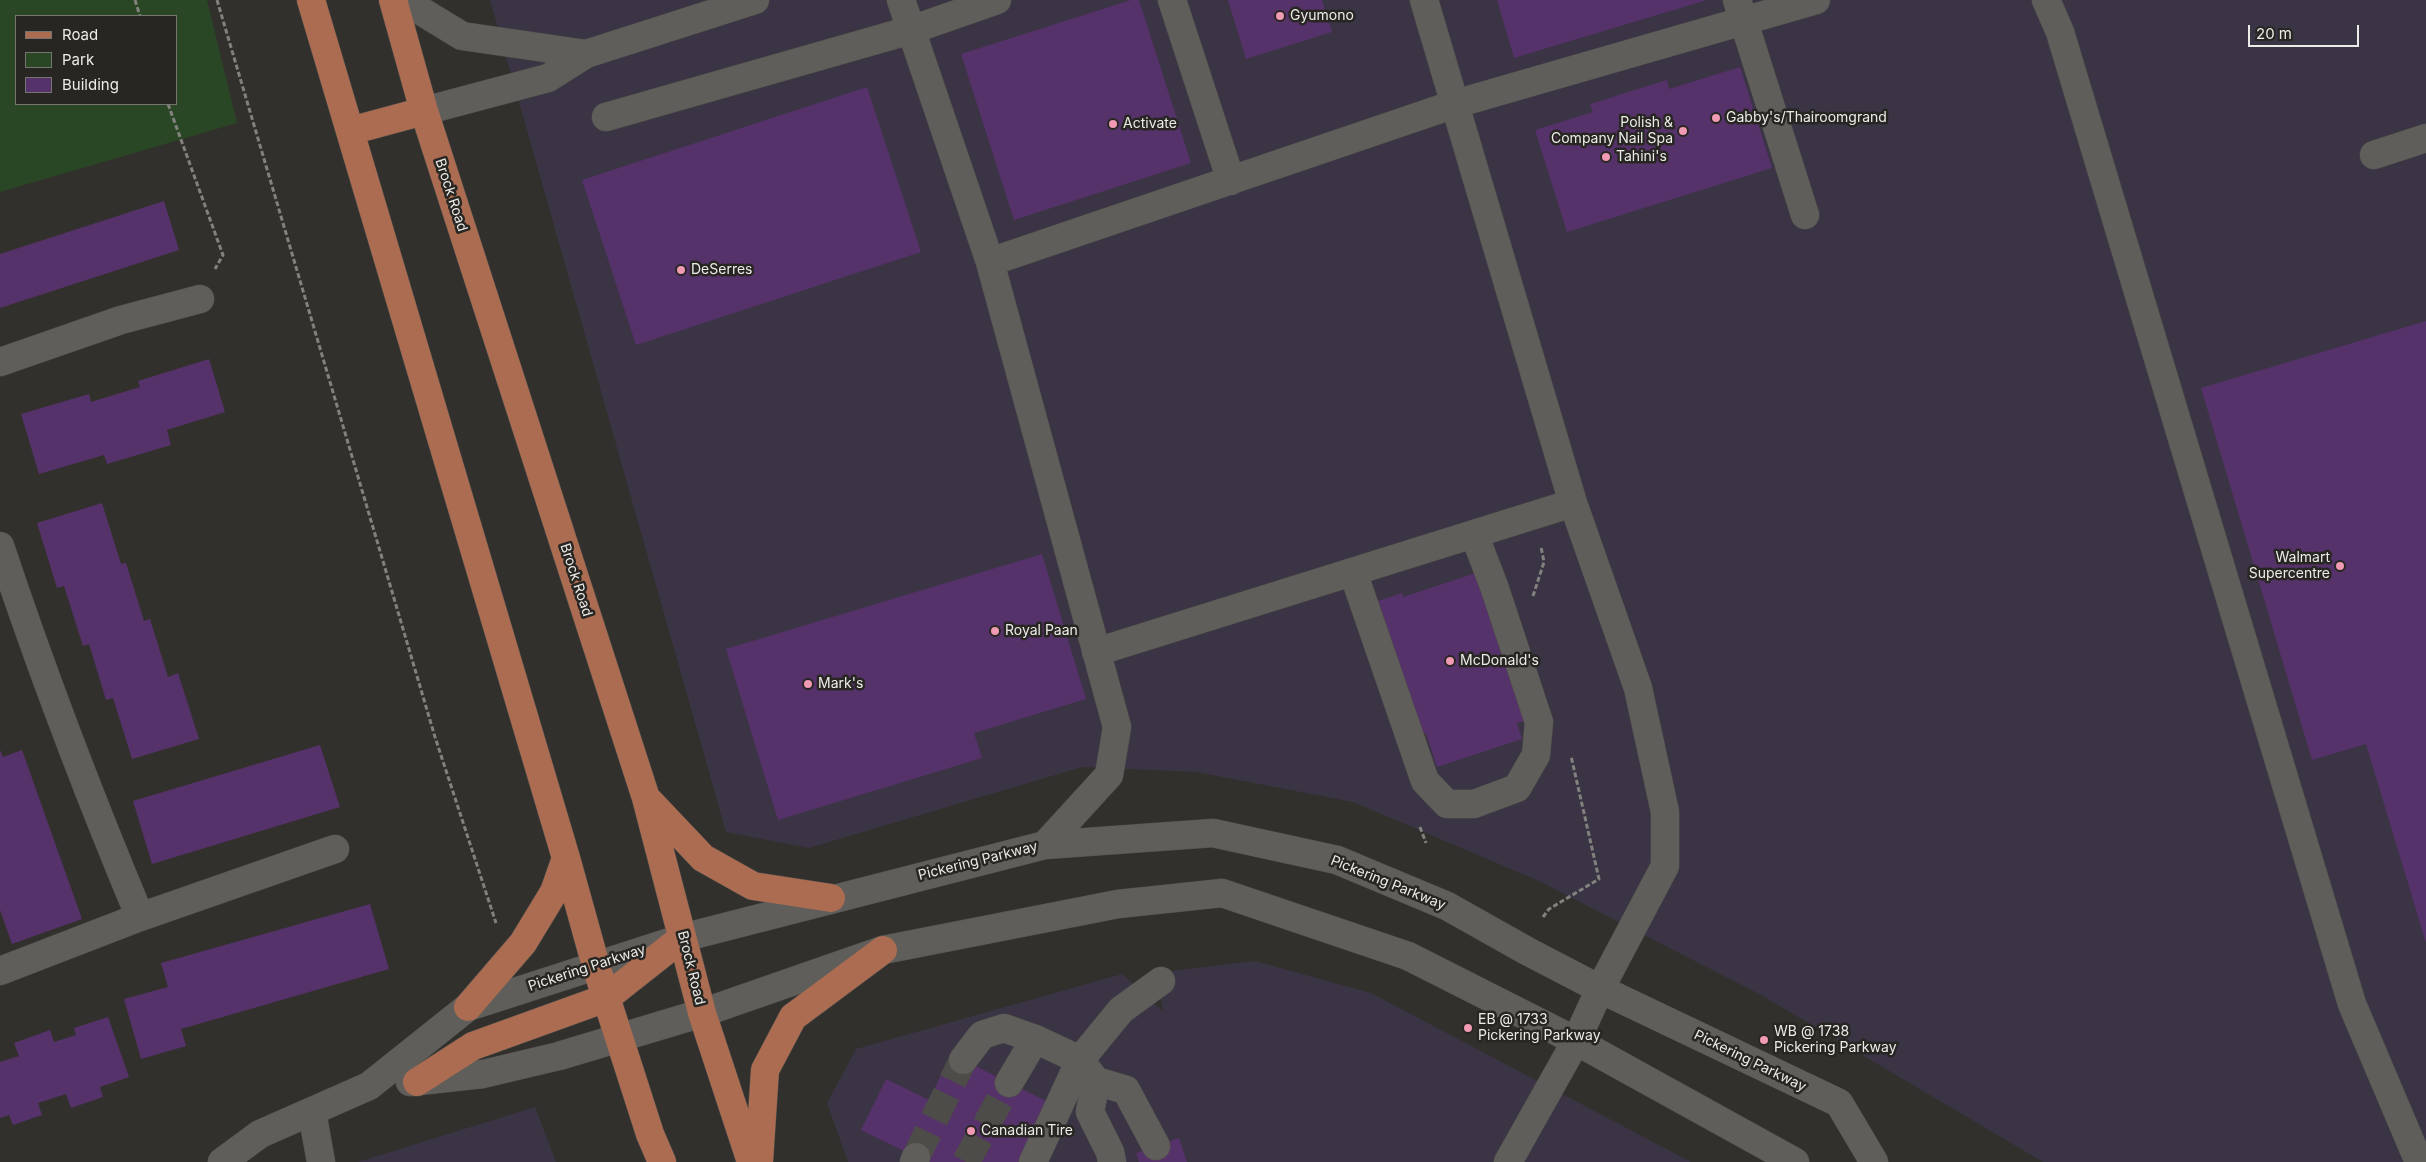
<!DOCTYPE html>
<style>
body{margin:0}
#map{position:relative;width:2426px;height:1162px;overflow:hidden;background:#32302c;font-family:Inter,sans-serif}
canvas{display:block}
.legend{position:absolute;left:15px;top:15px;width:162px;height:90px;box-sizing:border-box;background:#282622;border:1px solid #767571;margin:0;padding:6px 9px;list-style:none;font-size:15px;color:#ecebe8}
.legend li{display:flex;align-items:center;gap:10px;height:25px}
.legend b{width:25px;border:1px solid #767571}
.scale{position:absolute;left:2248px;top:25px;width:111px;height:22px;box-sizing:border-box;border:2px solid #ecebe8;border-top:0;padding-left:6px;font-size:15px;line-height:18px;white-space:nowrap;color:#ecebe8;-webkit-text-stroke:4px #282622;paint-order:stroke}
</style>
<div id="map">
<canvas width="2426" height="1162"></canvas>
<ul class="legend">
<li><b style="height:6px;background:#ac6c51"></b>Road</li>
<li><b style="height:14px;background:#2a4725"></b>Park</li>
<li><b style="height:14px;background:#56326a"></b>Building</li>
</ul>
<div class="scale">20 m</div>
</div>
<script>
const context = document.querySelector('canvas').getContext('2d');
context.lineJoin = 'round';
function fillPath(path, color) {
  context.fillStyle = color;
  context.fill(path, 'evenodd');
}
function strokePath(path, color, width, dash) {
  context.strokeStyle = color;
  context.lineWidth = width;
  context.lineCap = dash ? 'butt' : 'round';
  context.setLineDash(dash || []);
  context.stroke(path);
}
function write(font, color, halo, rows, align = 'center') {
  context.font = font + ' Inter,sans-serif';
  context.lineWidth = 5;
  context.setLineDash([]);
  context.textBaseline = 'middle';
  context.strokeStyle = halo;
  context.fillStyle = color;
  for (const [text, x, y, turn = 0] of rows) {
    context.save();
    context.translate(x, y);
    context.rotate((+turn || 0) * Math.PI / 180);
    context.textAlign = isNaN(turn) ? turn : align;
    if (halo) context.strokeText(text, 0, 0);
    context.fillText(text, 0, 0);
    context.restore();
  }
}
fillPath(new Path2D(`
 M490,0H2426V1162H2043L1761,995L1539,881L1353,802L1196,772L1082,767L809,848L726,832Z
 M1255,961L1371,993L1691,1162H848L827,1103L856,1049L1122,974L1163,1011L1156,973Z
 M535,1107L556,1162H358Z`), '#3b3445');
fillPath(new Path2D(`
 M0,0H207L237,123L0,192ZM16,16H176V104H16Z`), '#2a4725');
fillPath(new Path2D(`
 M1131,0H1139L1191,163L1014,220L961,54Z
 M1228,0H1322L1332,32L1246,59Z
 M1497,0H1707L1514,58Z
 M1740,67L1772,168L1567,232L1535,130L1593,112L1590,104L1667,80L1669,89Z
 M867,87L921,252L636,345L582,180Z
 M164,201L179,250L0,308V254Z
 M2426,321V943L2366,744L2312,760L2201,388Z
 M209,359L225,412L167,430L171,445L107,464L104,455L39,474L21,414L89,394L91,402L140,387L138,381Z
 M102,503L121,564L126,563L144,621L150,619L168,677L178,673L199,739L132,759L113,698L106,700L89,644L83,646L64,586L57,588L37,523Z
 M1042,554L1086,699L974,733L982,758L778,820L726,649Z
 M1476,573L1525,721L1517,723L1522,739L1437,767L1426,733L1419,736L1375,602L1402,593L1403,597Z
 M320,745L340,807L152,864L133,801Z
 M0,750L3,757L22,750L82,919L12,944L0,910Z
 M370,904L389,969L181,1029L186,1046L141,1059L124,999L168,987L161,963Z
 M108,1017L129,1077L100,1087L103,1097L71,1108L66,1094L38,1103L42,1115L13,1125L9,1115L0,1118V1062L19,1056L14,1043L50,1030L54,1042L76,1035L74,1028Z
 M951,1054L1050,1103L1021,1162H926L861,1130L886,1079L929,1100Z
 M1179,1138L1187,1162H1139L1136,1153Z`), '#56326a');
strokePath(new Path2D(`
 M916,1157L963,1060
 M966,1162L1009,1083`), '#4e4c48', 28, [28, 14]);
const minor = new Path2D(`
 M403,0L462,36L586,54
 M901,0L990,262L1117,727L1109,775L1045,845
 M1172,0L1231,181
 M1424,0L1573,503L1638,688L1665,812V866L1600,989L1576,1041L1508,1162
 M1737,0L1805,215
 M2046,0L2060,32L2352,1004L2419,1162
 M424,111L548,78L586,54L755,0
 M606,117L911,30L997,0
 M2374,155L2426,138
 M990,262L1455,104L1816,0
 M0,362L121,320L200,299
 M0,546C42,672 89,795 140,917
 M1353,572L1425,781L1447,804H1474L1517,788L1536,755L1539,722L1494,586L1474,534
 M1096,652L1573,503
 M0,971L140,917L335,849
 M963,1060L982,1035L1004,1028L1035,1039L1080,1060L1096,1081L1126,1090L1156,1146
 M1096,1081L1090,1112L1110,1152L1112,1162
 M410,1082L483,1074L559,1056L702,1013L883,950L1118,904L1222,893L1408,956L1576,1041L1795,1162
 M1009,1083L1035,1039
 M312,1112L321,1162
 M222,1162L260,1134L369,1086L468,1007L682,938L1045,845L1213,833L1337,860L1447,906L1527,951L1600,989L1839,1103L1874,1162
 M914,1162L916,1157
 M1033,1162L1080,1060L1121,1010L1161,981`);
const major = new Path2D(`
 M311,0L566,858L596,966L650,1134L662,1162
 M393,0L424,111L646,798L702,1013L751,1162
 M350,131L424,111
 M649,801L703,858L753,886L831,898
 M468,1007L523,943L554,892L566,858
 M417,1082L473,1046L606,998L682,938
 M759,1162L765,1070L793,1017L883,950`);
strokePath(minor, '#504f4b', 29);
strokePath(major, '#504f4b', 29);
strokePath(new Path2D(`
 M135,0L140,16
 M217,0L435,737L496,923
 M168,104L223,255L215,269
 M1533,596L1544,562L1541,547
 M1420,827L1426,843
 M1543,917L1549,909L1599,879L1571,756`), '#83817d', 3, [5, 2.5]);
strokePath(minor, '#605e5a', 28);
strokePath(major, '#ac6c51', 28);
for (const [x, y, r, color] of [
 [1280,16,5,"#f09ab4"],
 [1716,118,5,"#f09ab4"],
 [1113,124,5,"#f09ab4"],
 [1683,131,5,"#f09ab4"],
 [1606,157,5,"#f09ab4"],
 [681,270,5,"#f09ab4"],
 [2340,566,5,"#f09ab4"],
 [995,631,5,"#f09ab4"],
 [1450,661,5,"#f09ab4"],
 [808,684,5,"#f09ab4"],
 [1468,1028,5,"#f09ab4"],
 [1764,1040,5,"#f09ab4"],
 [971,1131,5,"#f09ab4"]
]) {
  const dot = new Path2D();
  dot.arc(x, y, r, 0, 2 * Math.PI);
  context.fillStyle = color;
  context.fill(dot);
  strokePath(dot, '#282622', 2);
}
write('14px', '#ecebe8', '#282622', [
 ["Gyumono",1290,16],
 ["Gabby's/Thairoomgrand",1726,118],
 ["Polish &",1673,123,"right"],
 ["Company Nail Spa",1673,139,"right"],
 ["Activate",1123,124],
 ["Tahini's",1616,157],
 ["DeSerres",691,270],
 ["Walmart",2330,558,"right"],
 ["Supercentre",2330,574,"right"],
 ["Royal Paan",1005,631],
 ["McDonald's",1460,661],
 ["Mark's",818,684],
 ["EB @ 1733",1478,1020],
 ["Pickering Parkway",1478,1036],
 ["WB @ 1738",1774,1032],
 ["Pickering Parkway",1774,1048],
 ["Canadian Tire",981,1131]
], 'left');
write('14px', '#ecebe8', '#282622', [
 ["Brock Road",451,195,72],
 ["Brock Road",576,580,72],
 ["Pickering Parkway",978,861,-14],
 ["Pickering Parkway",1388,883,22],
 ["Pickering Parkway",587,968,-18],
 ["Brock Road",691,968,76],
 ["Pickering Parkway",1750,1061,26]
]);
</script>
